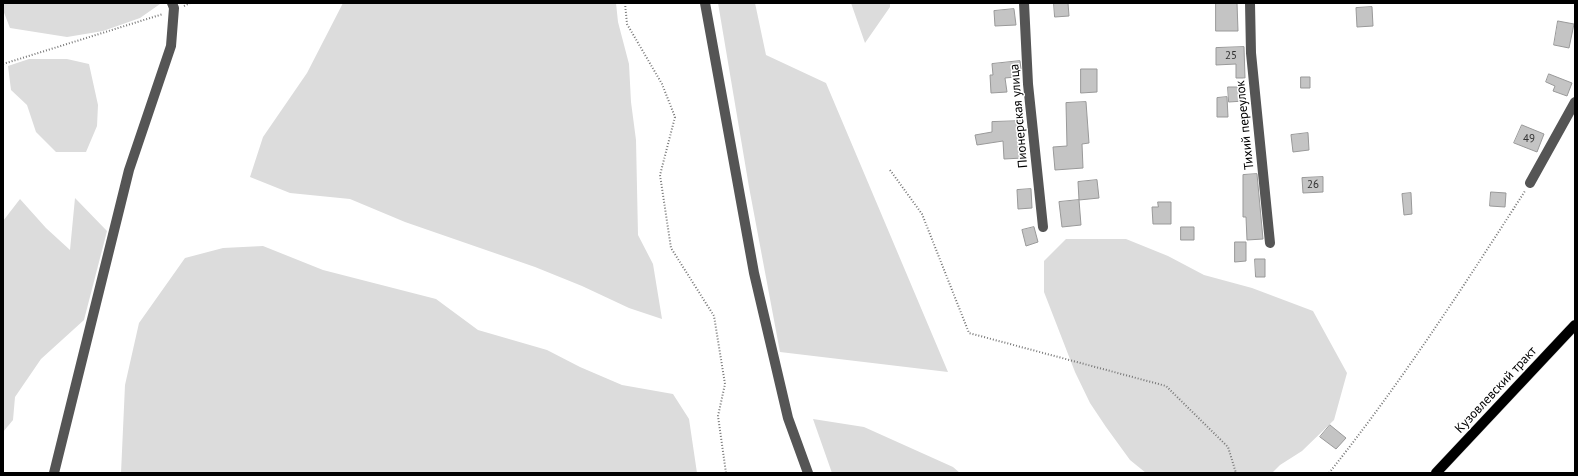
<!DOCTYPE html>
<meta charset="utf-8">
<style>
body{margin:0}
#map{position:relative;width:1578px;height:476px;overflow:hidden;background:#fff;font-family:"PT Sans",sans-serif}
canvas{display:block}
.frame{position:absolute;inset:0;border:4px solid #000;pointer-events:none}
</style>
<div id="map">
<canvas width="1578" height="476"></canvas>
<div class="frame"></div>
</div>
<script>
const context = document.querySelector('canvas').getContext('2d');
context.lineJoin = 'round';
function fillPath(path, color) {
  context.fillStyle = color;
  context.fill(path, 'evenodd');
}
function strokePath(path, color, width, dash) {
  context.strokeStyle = color;
  context.lineWidth = width;
  context.lineCap = dash ? 'butt' : 'round';
  context.setLineDash(dash || []);
  context.stroke(path);
}
function write(font, color, halo, rows, align = 'center') {
  context.font = font + ' "PT Sans",sans-serif';
  context.lineWidth = 3;
  context.setLineDash([]);
  context.textBaseline = 'middle';
  context.strokeStyle = halo;
  context.fillStyle = color;
  for (const [text, x, y, turn = 0] of rows) {
    context.save();
    context.translate(x, y);
    context.rotate((+turn || 0) * Math.PI / 180);
    context.textAlign = isNaN(turn) ? turn : align;
    if (halo) context.strokeText(text, 0, 0);
    context.fillText(text, 0, 0);
    context.restore();
  }
}
fillPath(new Path2D(`
 M3,3H160V4L140,18L103,31L67,37L10,28L3,10Z
 M343,3H616L618,22L629,64L631,102L636,140L638,235L653,264L662,319L629,308L582,286L535,267L405,222L350,199L290,193L250,177L263,137L307,73Z
 M718,3H755L766,55L826,83L948,372L780,352L749,187Z
 M851,3H890V7L865,43Z
 M29,59H67L89,64L98,105L97,126L86,152H56L36,132L27,105L11,90L8,66Z
 M75,198L107,231L84,320L41,359L15,397L13,420L3,432V221L20,199L46,228L70,250Z
 M1066,239H1126L1168,256L1204,275L1252,288L1313,311L1347,373L1334,420L1302,451L1280,465L1272,473H1146L1130,460L1106,427L1090,403L1075,372L1044,292V261Z
 M263,246L323,270L436,299L478,330L547,350L580,367L622,385L673,394L689,419L697,473H121L125,385L139,323L185,258L223,248Z
 M813,419L864,427L953,467L960,473H832Z`), '#dcdcdc');
const building = new Path2D(`
 M1054,3H1068L1069,16L1055,17Z
 M1216,3H1237L1238,31H1216Z
 M1372,7L1373,26L1357,27L1356,8Z
 M1014,9L1016,25L995,26L994,11Z
 M1558,21L1574,24L1569,48L1554,45Z
 M1244,47L1245,78H1236V64L1216,65V48Z
 M1020,61L1021,69L1016,70V77L1005,78L1007,92L991,93L990,75H993L992,64Z
 M1081,69H1097V92L1081,93Z
 M1549,74L1572,83L1567,96L1553,91L1555,86L1546,82Z
 M1301,77H1310V88H1301Z
 M1228,87H1244V101L1229,102Z
 M1227,97L1228,117H1217V98Z
 M1086,102L1089,143L1082,144L1083,168L1055,170L1053,147L1067,146L1066,103Z
 M1022,121L1023,158L1004,159L1003,141L977,145L975,135L992,132V122Z
 M1522,125L1544,134L1537,152L1514,143Z
 M1308,133L1309,150L1293,152L1291,135Z
 M1257,174L1263,239L1247,240L1246,217H1243V175Z
 M1323,177V192L1303,193L1302,178Z
 M1097,180L1099,198L1079,200L1078,182Z
 M1031,189L1032,208L1018,209L1017,190Z
 M1491,192L1506,193L1505,207L1490,206Z
 M1411,193L1412,214L1404,215L1402,194Z
 M1079,200L1081,225L1062,227L1059,202Z
 M1158,202H1171V224H1153L1152,207H1158Z
 M1034,227L1038,242L1026,246L1022,230Z
 M1181,227H1194V240H1181Z
 M1235,242H1246V261L1235,262Z
 M1255,259H1265V277H1256Z
 M1330,425L1346,438L1336,449L1320,437Z`);
fillPath(building, '#c4c4c4');
strokePath(building, '#999', 1);
const major = new Path2D(`
 M1436,473L1575,325`);
strokePath(major, '#dbdbdb', 11);
strokePath(new Path2D(`
 M625,3L627,24L662,84L675,117L660,175L671,248L714,316L725,384L718,416L726,473
 M184,6L190,3
 M3,64L163,14
 M890,170L922,214L969,333L1166,386L1228,447L1236,473
 M1329,473C1401,383 1463,287 1525,191`), '#777', 2, [1, 2]);
strokePath(new Path2D(`
 M705,3L754,273L788,418L808,473
 M1024,3L1028,84L1043,227
 M1250,3L1251,53L1270,243
 M1530,183L1575,102
 M54,473L129,170L171,46L174,8L172,3`), '#555', 10);
strokePath(major, '#000', 10);
write('11px', '#313131', null, [
 ["25",1231,56],
 ["49",1529,139],
 ["26",1313,185]
]);
write('13px', '#000', '#fff', [
 ["Пионерская улица",1019,116,-95],
 ["Тихий переулок",1245,125,-96],
 ["Кузовлевский тракт",1496,390,-47]
]);
</script>
